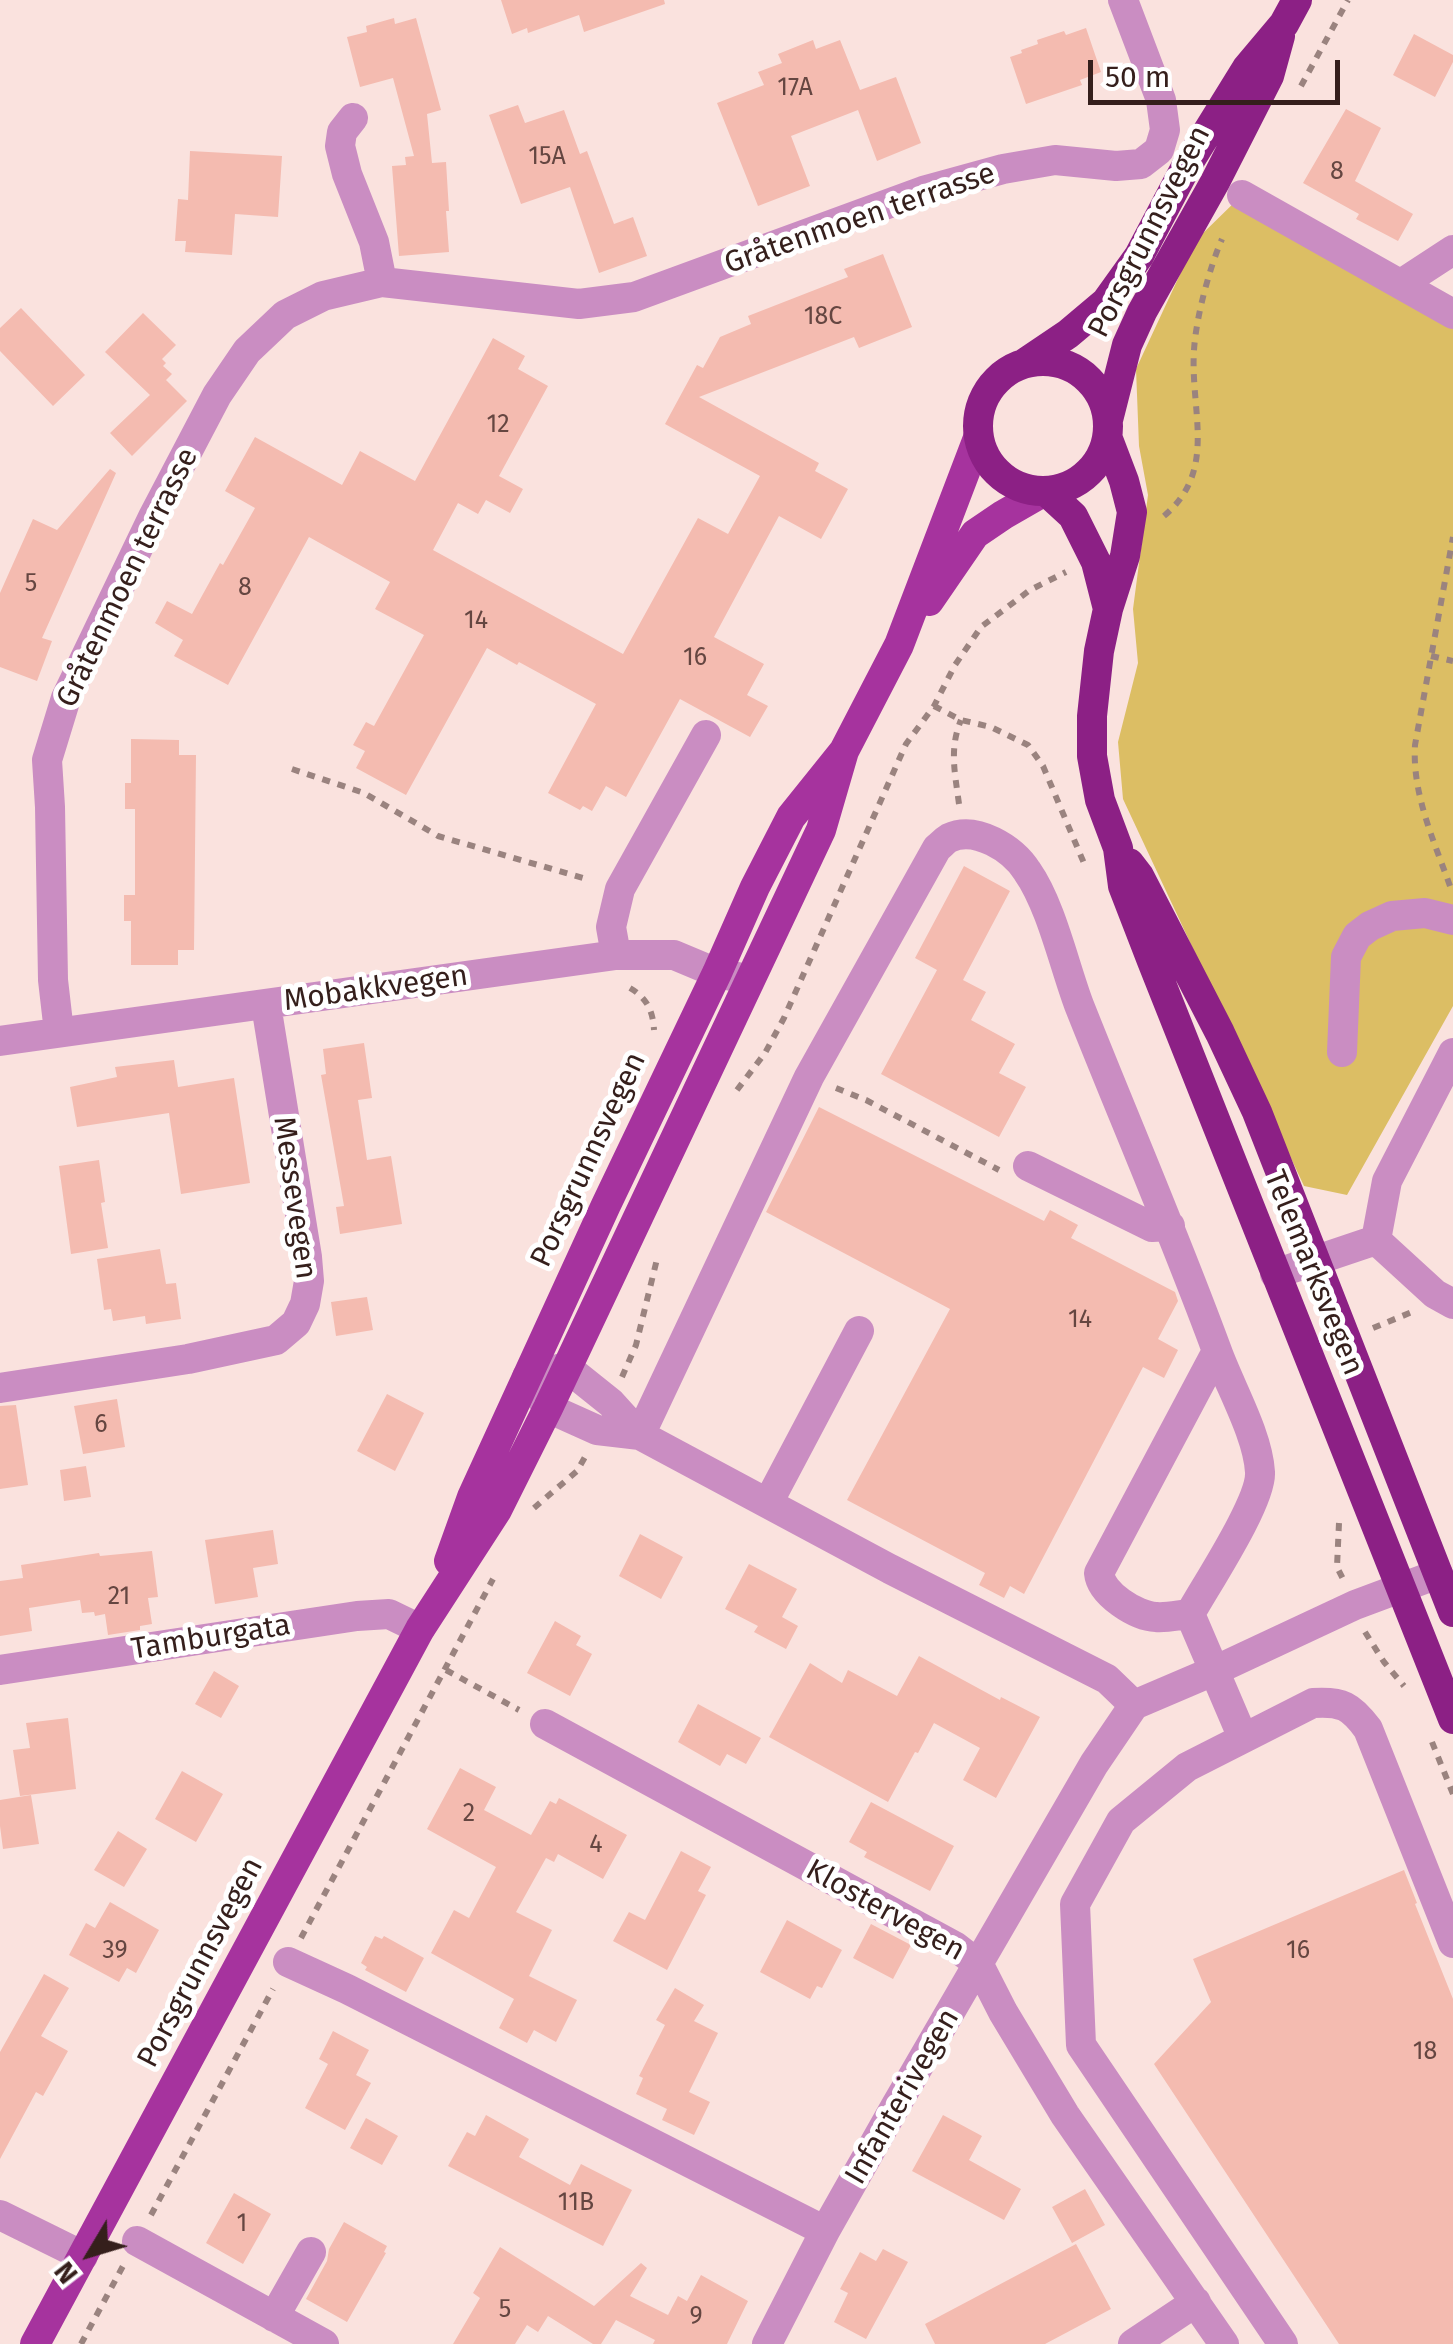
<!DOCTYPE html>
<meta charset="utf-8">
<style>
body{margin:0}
#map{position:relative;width:1453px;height:2344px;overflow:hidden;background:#fae2de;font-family:"Fira Sans",sans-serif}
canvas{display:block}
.north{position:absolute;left:40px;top:2204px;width:100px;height:100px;-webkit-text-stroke:8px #fff;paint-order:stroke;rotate:232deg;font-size:28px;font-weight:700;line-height:40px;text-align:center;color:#351f1c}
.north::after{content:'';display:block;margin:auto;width:35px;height:45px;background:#351f1c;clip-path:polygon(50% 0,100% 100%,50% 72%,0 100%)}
.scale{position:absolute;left:1088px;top:60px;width:252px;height:45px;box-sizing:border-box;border:5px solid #351f1c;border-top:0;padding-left:12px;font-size:30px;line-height:35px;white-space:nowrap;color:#351f1c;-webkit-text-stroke:8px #fff;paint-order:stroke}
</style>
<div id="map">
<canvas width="1453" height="2344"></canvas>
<div class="north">N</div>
<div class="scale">50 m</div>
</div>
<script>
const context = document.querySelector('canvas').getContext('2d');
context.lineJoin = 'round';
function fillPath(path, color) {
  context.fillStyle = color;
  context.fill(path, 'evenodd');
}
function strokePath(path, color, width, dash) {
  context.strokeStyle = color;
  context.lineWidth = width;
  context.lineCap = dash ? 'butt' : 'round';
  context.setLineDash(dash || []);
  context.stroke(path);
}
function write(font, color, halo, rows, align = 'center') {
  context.font = font + ' "Fira Sans",sans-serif';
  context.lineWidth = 10;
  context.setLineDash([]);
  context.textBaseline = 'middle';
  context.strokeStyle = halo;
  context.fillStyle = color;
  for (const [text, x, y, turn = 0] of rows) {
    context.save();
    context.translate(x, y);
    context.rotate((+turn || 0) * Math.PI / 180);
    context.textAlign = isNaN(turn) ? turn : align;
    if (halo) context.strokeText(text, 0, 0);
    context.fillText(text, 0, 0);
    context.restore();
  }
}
fillPath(new Path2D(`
 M1242,195L1453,314V1006L1347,1195L1304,1186L1123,799L1118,742L1138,663L1133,609L1148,495L1139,446L1136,369L1196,240Z`), '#dcbe64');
fillPath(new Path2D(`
 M501,0H664L665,4L584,32L579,15L528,33L527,28L512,34Z
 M394,18L395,24L416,18L441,110L427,114L432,163L446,162L449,211H446L449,252L399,256L392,166L406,165L405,157L414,156L393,78L360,87L347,37L367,32L366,26Z
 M1086,28L1101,72L1080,80L1082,85L1026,104L1010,57L1022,53L1021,50L1038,44L1037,40L1064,31L1066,35Z
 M1414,34L1453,55V62L1435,97L1393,75Z
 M813,40L816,49L840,40L860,90L896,77L921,143L877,161L858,110L791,136L810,186L758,206L717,103L764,85L758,72L782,63L778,54Z
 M518,105L525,123L564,110L580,154L587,151L614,224L633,217L647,256L599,273L570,187L521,204L489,115Z
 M1346,109L1381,128L1355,181L1413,214L1398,241L1356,219L1359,214L1303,183Z
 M190,151L282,156L278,217L235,214L232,255L185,252L186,241H175L178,199L188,200Z
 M883,254L912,327L859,348L854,337L699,397L819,463L815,471L848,489L821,539L779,516L714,637L764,664L747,695L768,706L750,737L680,699L626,797L606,786L592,811L583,806L580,810L548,793L596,704L519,662L517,665L487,648L406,795L356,768L365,751L353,745L366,722L374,726L424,635L375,609L390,582L309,537L228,685L174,656L183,640L155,623L167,601L192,614L220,563L223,565L255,508L225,491L255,437L342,485L360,451L415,481L493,338L525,356L518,369L548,386L499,476L523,489L510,513L486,500L478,514L458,503L433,550L623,654L698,518L728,534L760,476L665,424L697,365L703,368L720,337L751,324L748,316L848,277L844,269Z
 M21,308L85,375L53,406L0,351V328Z
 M143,313L176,345L162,359L166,363L163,366L172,374L161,385L166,380L187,401L132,456L110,433L150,395L105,352Z
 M110,469L116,473L42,638L52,641L37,681L0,667V593L33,519L57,530Z
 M131,739L179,740V755H196L194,950H178V965H131V921H124V895H135V809H125V783H131Z
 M964,866L1010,891L963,980L986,992L971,1020L1015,1044L999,1073L1026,1087L999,1137L881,1074L937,970L915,958Z
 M364,1043L372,1098L358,1100L367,1160L391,1156L402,1224L340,1234L336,1207L344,1206L321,1075L326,1074L323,1049Z
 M174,1060L178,1087L234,1078L250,1183L181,1194L169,1113L77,1127L70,1087L117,1077L115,1067Z
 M819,1107L1044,1221L1050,1210L1078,1225L1071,1238L1175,1292L1178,1301L1158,1339L1178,1350L1164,1378L1143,1367L1024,1594L1010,1586L1004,1598L979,1585L985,1573L847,1500L950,1309L766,1212Z
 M99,1160L105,1202L101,1203L108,1248L71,1254L59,1166Z
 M160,1249L166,1284L176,1283L181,1319L146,1324L145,1316L113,1321L111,1309L104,1310L97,1259Z
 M367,1297L373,1330L336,1336L331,1302Z
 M387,1394L424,1413L395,1471L357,1451Z
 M117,1399L125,1447L83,1454L74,1406Z
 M16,1405L28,1485L0,1489V1406Z
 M86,1466L91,1497L64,1501L60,1470Z
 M273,1530L278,1564L253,1568L258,1597L215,1604L205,1540Z
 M640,1534L683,1557L661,1599L619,1576Z
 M152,1551L158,1597L148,1598L152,1624L140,1626V1630L108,1635L105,1614L95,1616L94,1612L82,1613L80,1600L29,1608L32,1631L0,1636V1581L23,1578L21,1565L99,1553L100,1556Z
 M749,1564L797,1589L782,1617L798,1626L786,1649L754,1632L758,1626L725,1609Z
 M555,1621L581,1636L576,1645L592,1654L570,1696L527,1673Z
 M919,1656L1000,1700L1001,1697L1040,1717L996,1798L963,1780L980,1748L934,1723L918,1753L915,1752L888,1802L769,1737L810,1663L842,1683L848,1670L897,1696Z
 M214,1671L239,1686L221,1718L195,1704Z
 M698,1704L761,1738L746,1764L727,1754L720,1766L678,1742Z
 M68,1718L76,1789L20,1796L13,1750L30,1748L26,1723Z
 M460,1768L496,1787L484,1810L531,1835L550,1801L556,1804L559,1798L627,1835L603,1879L558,1854L554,1862L546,1858L516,1912L552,1930L529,1976L577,2000L556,2042L534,2030L527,2043L499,2028L514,1999L431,1953L454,1910L469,1918L496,1867L427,1829Z
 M182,1771L223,1794L196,1842L155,1819Z
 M31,1795L39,1844L3,1849L0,1826V1800Z
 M871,1802L954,1846L930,1891L864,1857L867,1852L849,1842Z
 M118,1831L147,1849L124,1887L94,1870Z
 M681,1851L711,1867L698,1891L706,1895L667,1970L613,1941L629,1912L645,1920Z
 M1404,1870L1417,1903L1415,1904L1453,1999V2344H1339L1154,2064L1211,2002L1193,1959Z
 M110,1902L159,1930L136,1973L127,1968L119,1982L69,1955L86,1923L95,1928Z
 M787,1920L842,1950L822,1988L817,1986L810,1999L760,1972Z
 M871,1924L911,1945L893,1979L853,1958Z
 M375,1936L382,1939L384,1936L424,1958L406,1992L365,1970L367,1967L361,1963Z
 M44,1974L69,1988L41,2036L68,2051L43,2096L36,2092L0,2159V2052Z
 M675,1988L704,2005L694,2021L718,2033L689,2092L710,2102L694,2135L662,2120L667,2109L636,2094L643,2078L639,2076L665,2025L656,2020Z
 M333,2031L369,2050L356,2075L371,2083L345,2130L305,2108L328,2064L319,2059Z
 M486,2115L529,2139L519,2157L570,2185L581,2164L632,2190L603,2246L448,2166L467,2132L475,2136Z
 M943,2115L982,2136L969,2160L1021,2189L1004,2220L912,2171Z
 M366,2118L398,2136L382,2165L350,2148Z
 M1085,2189L1105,2225L1072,2243L1052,2207Z
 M234,2193L271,2214L243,2264L206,2243Z
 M344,2222L387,2246L384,2252L386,2253L347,2322L306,2299L327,2261L329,2249Z
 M1076,2244L1111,2309L1045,2344H935L925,2324Z
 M500,2247L594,2306L641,2263L647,2268L630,2296L668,2315L678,2296L687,2301L701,2275L748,2301L727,2344H653L655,2340L616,2320L601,2344H593L548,2316L538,2332L527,2325L515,2344H453L480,2298L473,2293Z
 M883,2249L908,2262L866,2339L834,2322L848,2293L840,2289L860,2252L876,2261Z`), '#f4bbb0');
strokePath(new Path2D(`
 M1301,86L1348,0
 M1164,516C1218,470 1190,412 1194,350C1196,318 1209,269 1222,239
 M1431,656L1453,661
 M934,706L961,720L991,727L1028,745L1043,766L1086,868
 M292,769L364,793L438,836L590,880
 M959,804C955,773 949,749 961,720
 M1450,886C1434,841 1412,794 1415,745L1453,537
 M630,988C647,998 653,1011 654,1030
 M836,1088L866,1100L999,1170
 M737,1090L765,1053L784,1018L906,744L934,706L955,665L981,627L1030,590L1066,572
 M1373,1328L1412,1312
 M622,1377L636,1345L658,1255
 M534,1508L577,1471L585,1457
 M1339,1523L1337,1567L1343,1579
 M1365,1632L1384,1662L1404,1686
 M446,1670L519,1710
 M1432,1742L1453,1794
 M301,1938L493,1579
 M151,2215L273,1989
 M81,2344L123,2266`), '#9a837f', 6, [8, 8]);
strokePath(new Path2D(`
 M353,118L342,132L340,146L347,174L374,242L382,282
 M1242,195L1453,314
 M1401,284L1453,250
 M616,955L611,927L620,889L706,735
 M59,1032L53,980L50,807L47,760L66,698L153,517L217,395L247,351L285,315L323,296L382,282L579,304L634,297L923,191L1003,169L1055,160L1116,166L1141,164L1159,150L1165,130L1161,100L1123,0
 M0,1041L616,955H674L717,973L742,978
 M1342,1052L1346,957L1357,936L1370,926L1392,916L1425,913L1453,920
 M1028,1166L1152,1227L1170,1226
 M1376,1240L1435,1294L1453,1304
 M1275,1274L1376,1240L1387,1181L1453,1053
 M0,1388L188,1359L276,1340L296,1323L305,1304L309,1281L307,1257L266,1005
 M640,1435L809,1077L937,848C941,845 944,841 949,838C976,825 1013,849 1027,871C1051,905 1064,965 1079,1005C1125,1121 1174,1234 1217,1351C1230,1387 1258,1435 1260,1472C1262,1501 1206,1585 1190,1614
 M640,1435L597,1430L548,1408L527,1377L566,1367L611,1403L640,1435L890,1569L1107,1679L1134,1705
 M768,1503L859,1331
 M1190,1614C1179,1615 1166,1618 1156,1617C1136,1616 1101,1594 1099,1573L1217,1351
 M1190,1614L1243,1738
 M0,1670L357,1616L389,1614L420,1629
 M545,1724L956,1947L979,1965L1003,2012L1065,2115L1224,2344
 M288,1962L347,1989L825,2231
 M0,2215L83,2256
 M137,2241L324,2344
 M274,2317L311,2252
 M767,2344L825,2231L895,2107L1094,1764L1134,1705L1216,1670L1355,1605L1438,1574
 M1133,2344L1196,2302
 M1283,2344L1081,2045L1075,1904L1121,1821L1187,1767L1313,1703C1342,1701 1351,1706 1368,1729L1453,1943`), '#ca8dc2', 30);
strokePath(new Path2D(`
 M929,601L975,534L1003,515L1043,492
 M449,1561L472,1497L606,1205L717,973L755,887L791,817L844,751L899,645L978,438
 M35,2344L420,1629L497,1510L548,1408L821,830L844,751`), '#a6339e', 30);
strokePath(new Path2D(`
 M978 426a65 65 0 1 1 130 0a65 65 0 1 1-130 0Z
 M1025,363L1068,334L1106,302L1139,256L1187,165L1247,68L1284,24L1297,0
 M1108,420L1127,345L1142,312L1215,182L1269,76L1280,36
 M1108,439L1124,481L1132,512L1125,556L1108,609L1099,651L1092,716V756L1100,800L1118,848L1123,886L1152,961L1453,1719
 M1048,493L1073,516L1096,562L1108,609
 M1129,863L1139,876L1220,1033L1257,1112L1453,1612`), '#8c2085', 30);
write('25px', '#654641', null, [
 ["17A",795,88],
 ["15A",547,157],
 ["8",1337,172],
 ["18C",823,317],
 ["12",498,425],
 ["5",31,584],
 ["8",245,588],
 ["14",476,621],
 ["16",695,658],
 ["14",1080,1320],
 ["6",101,1425],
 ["21",119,1597],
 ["2",469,1814],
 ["4",596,1845],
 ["39",115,1951],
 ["16",1298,1951],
 ["18",1425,2052],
 ["11B",576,2203],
 ["1",242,2224],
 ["5",505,2310],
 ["9",696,2317]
]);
write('30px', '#351f1c', '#fff', [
 ["Gråtenmoen terrasse",860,219,-19],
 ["Porsgrunnsvegen",1150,232,-63],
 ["Gråtenmoen terrasse",128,578,-64],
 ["Mobakkvegen",376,989,-8],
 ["Porsgrunnsvegen",589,1160,-65],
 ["Messevegen",294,1198,82],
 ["Telemarksvegen",1313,1273,68],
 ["Tamburgata",211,1638,-9],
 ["Klostervegen",885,1911,29],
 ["Porsgrunnsvegen",201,1963,-62],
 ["Infanterivegen",903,2097,-60]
]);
</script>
